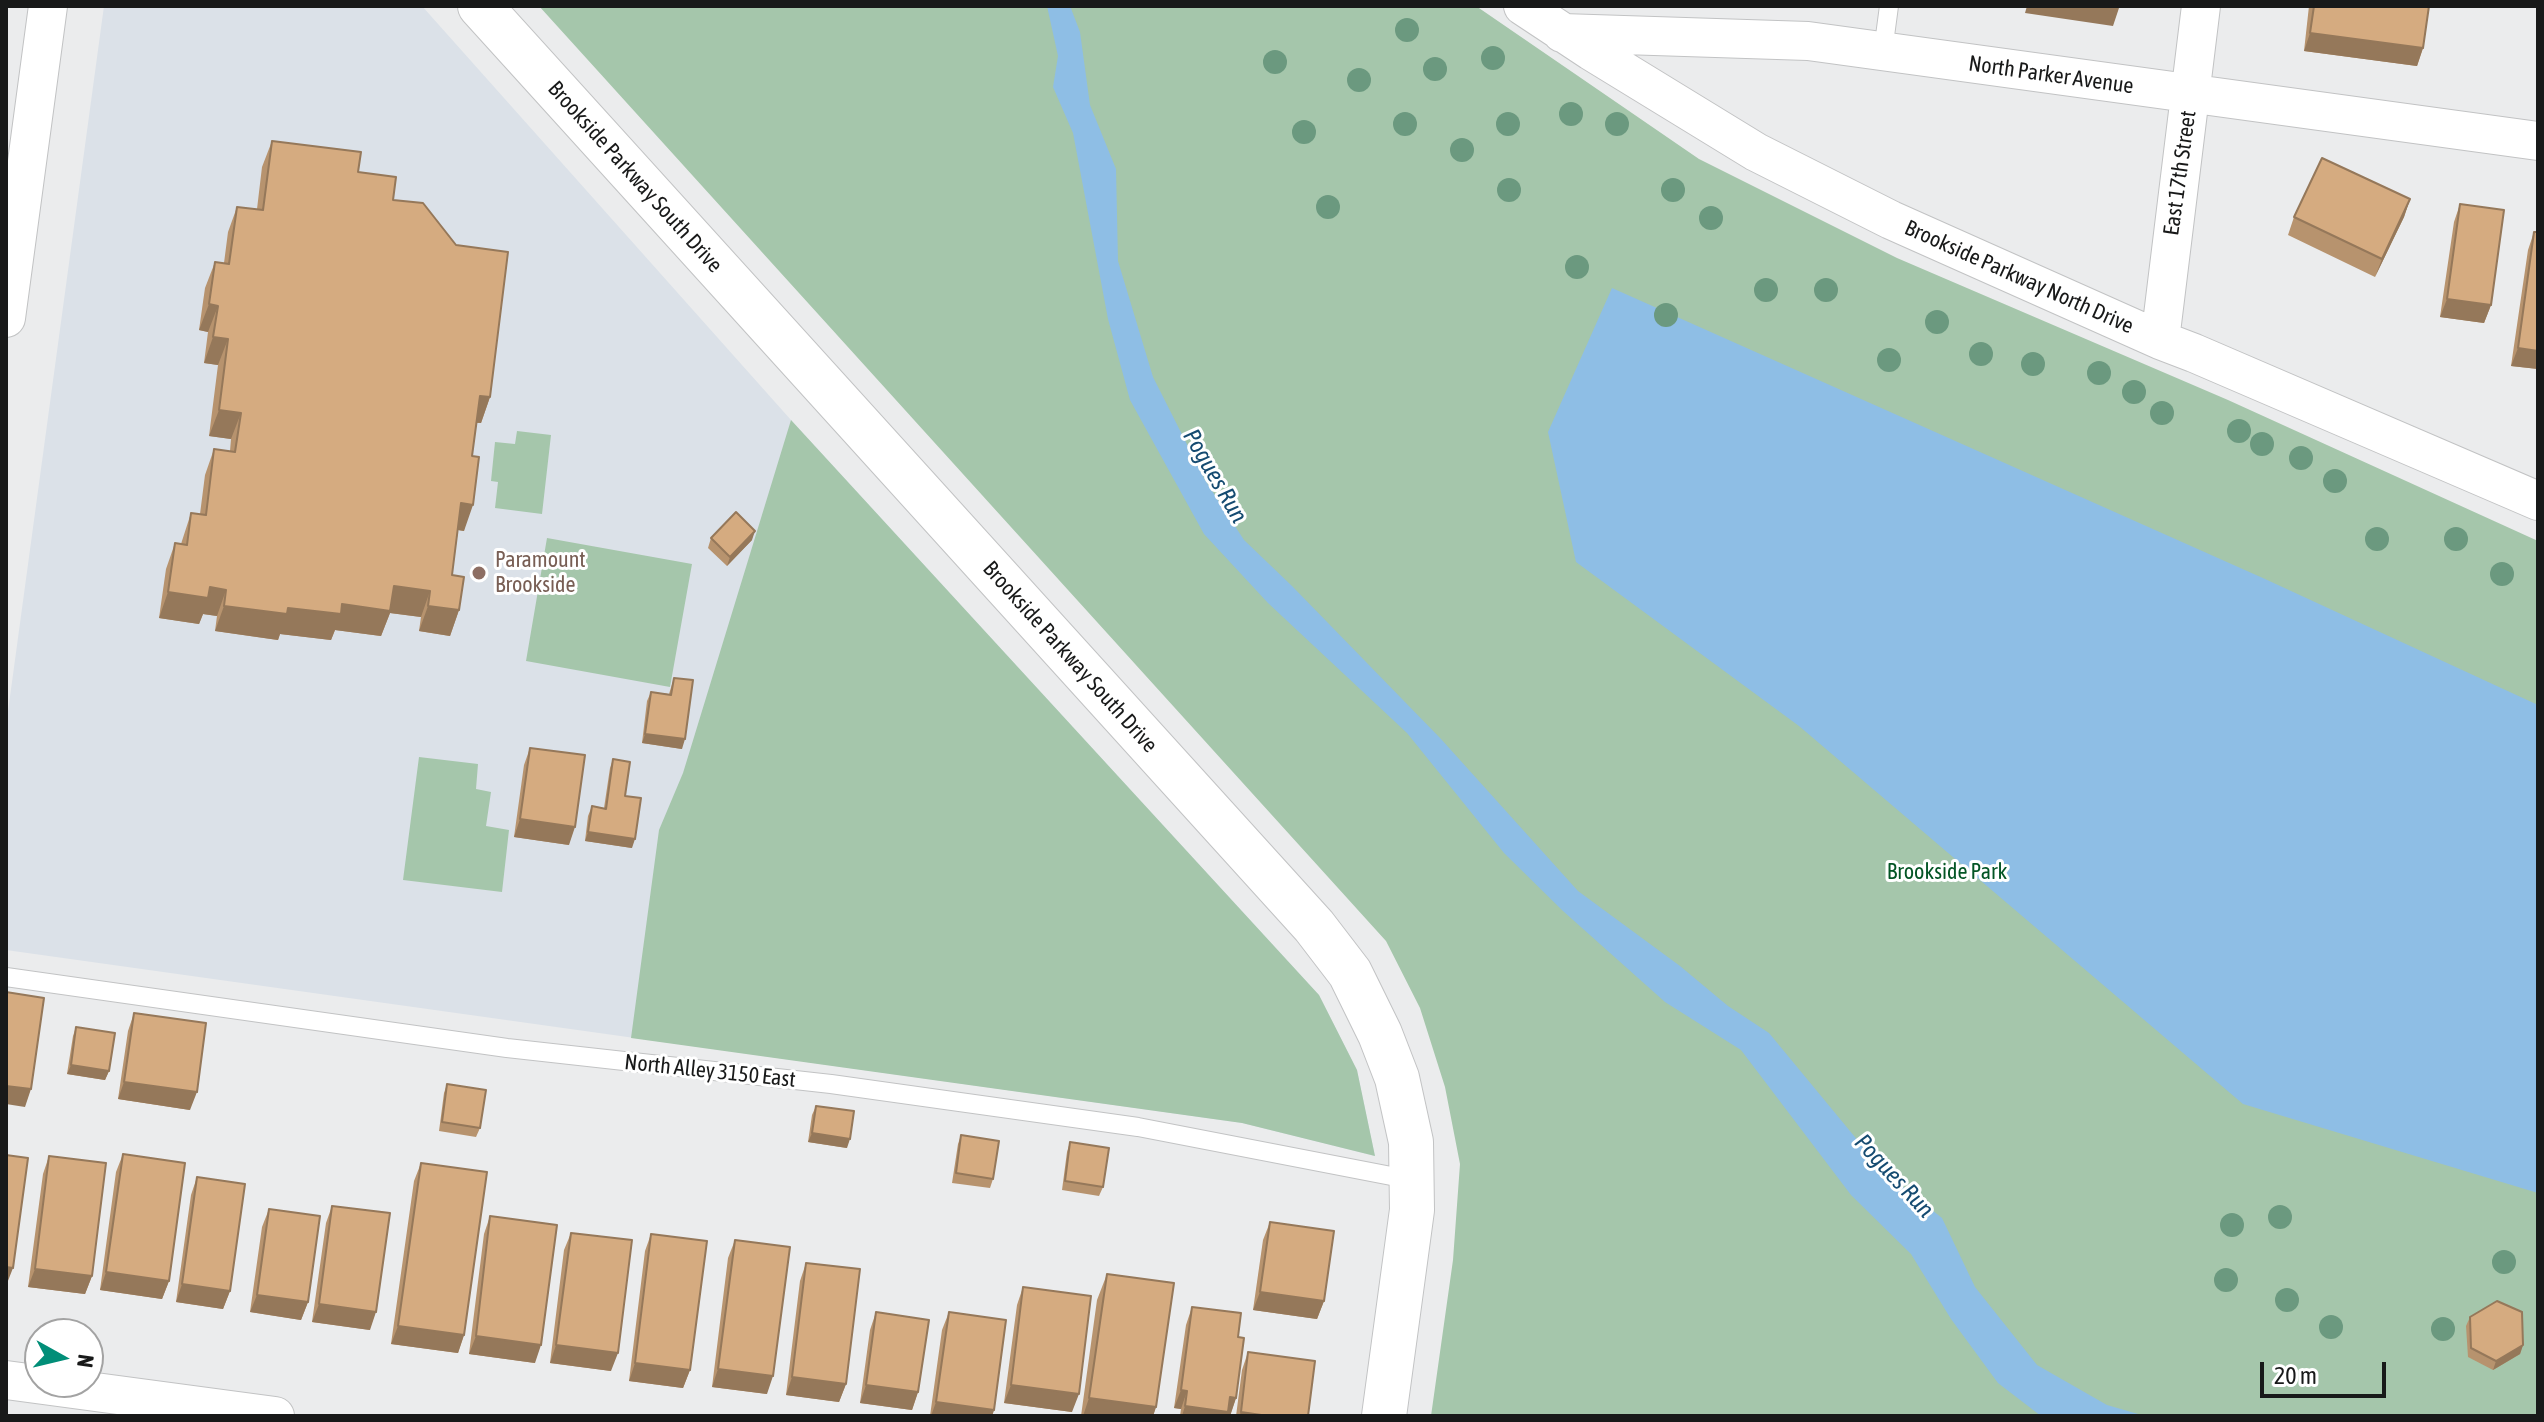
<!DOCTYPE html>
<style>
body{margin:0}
#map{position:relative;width:2544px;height:1422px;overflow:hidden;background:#ebeced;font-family:"Asap Condensed",sans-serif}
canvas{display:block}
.frame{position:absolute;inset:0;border:8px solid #181919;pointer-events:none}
.north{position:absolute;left:24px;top:1318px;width:80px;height:80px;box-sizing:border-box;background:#fff;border:2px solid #a3a3a3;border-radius:50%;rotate:98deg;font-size:22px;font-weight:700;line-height:32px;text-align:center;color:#181919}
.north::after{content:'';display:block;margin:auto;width:28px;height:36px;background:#018e78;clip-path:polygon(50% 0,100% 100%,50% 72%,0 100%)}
.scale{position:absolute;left:2260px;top:1362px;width:126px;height:36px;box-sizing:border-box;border:4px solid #181919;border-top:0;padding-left:10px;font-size:24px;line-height:28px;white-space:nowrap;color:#181919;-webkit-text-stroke:6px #fff;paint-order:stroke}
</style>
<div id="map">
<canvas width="2544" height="1422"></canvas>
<div class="frame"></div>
<div class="north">N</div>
<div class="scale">20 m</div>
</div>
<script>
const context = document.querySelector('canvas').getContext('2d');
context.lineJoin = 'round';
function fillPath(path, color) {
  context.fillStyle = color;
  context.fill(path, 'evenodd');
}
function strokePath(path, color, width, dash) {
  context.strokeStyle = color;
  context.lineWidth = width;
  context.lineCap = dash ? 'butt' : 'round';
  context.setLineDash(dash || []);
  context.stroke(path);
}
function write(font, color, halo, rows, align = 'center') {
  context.font = font + ' "Asap Condensed",sans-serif';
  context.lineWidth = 6;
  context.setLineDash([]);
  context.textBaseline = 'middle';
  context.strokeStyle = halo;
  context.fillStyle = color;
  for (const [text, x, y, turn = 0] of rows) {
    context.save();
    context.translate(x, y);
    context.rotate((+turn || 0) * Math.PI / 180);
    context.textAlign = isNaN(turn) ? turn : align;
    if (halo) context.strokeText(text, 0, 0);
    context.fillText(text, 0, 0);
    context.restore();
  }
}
fillPath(new Path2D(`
 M104,6H422L791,420L1319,995L1357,1070L1375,1156L1242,1123L6,950V726Z`), '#dbe1e8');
fillPath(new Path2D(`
 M539,6H1476L1699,159L1897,258L2228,400L2538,541V1416H1431L1453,1260L1460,1164L1445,1087L1420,1008L1386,941Z
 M791,420L1319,995L1357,1070L1375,1156L1242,1123L631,1038L659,830L683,773Z
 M517,431L551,435L542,514L495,508L498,482L491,481L495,442L515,444Z
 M547,538L692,564L670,687L526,661Z
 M419,757L478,764L476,789L491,792L486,826L509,830L502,892L403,880Z`), '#a5c6ab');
fillPath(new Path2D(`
 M1047,6H1070L1080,32L1090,105L1116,169L1118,261L1153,377L1205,480L1244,540L1292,586L1441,739L1578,891L1680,966L1728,1006L1769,1033L1883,1171L1942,1218L1975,1287L2037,1365L2107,1405L2145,1416H2041L1998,1383L1951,1319L1911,1254L1851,1195L1741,1050L1665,1002L1563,911L1504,853L1407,733L1268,603L1204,534L1130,400L1108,319L1073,133L1053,87L1058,56Z
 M1612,288L2265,579L2538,705V1193L2243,1104L1799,726L1576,562L1548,432Z`), '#8ebee5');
const lane = new Path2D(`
 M1883,51L1889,6
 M6,977L507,1048L831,1084L1138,1127L1412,1180`);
const street = new Path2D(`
 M1523,6L1591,51L1756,152L1891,220L2160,340L2194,353L2538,501
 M1562,33L1808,41L2538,141
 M6,318L48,6
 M2160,340L2201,6
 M6,1380L275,1416`);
const secondary = new Path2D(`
 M480,6L1314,926L1350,973L1380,1034L1397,1078L1411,1142L1412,1210L1384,1416`);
strokePath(lane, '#c2c3c4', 20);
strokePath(street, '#c2c3c4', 40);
strokePath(secondary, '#c2c3c4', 46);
strokePath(lane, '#fff', 18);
strokePath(street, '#fff', 38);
strokePath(secondary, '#fff', 44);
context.fillStyle = '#6b997f';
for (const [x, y] of [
 [1407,30],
 [1493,58],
 [1275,62],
 [1435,69],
 [1359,80],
 [1571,114],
 [1405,124],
 [1508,124],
 [1617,124],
 [1304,132],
 [1462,150],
 [1509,190],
 [1673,190],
 [1328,207],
 [1711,218],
 [1577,267],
 [1766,290],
 [1826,290],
 [1666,315],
 [1937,322],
 [1981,354],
 [1889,360],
 [2033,364],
 [2099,373],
 [2134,392],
 [2162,413],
 [2239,431],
 [2262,444],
 [2301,458],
 [2335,481],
 [2377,539],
 [2456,539],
 [2502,574],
 [2280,1217],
 [2232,1225],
 [2504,1262],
 [2226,1280],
 [2287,1300],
 [2331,1327],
 [2443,1329]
]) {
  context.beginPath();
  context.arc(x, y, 12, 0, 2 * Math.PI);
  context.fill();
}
fillPath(new Path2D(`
 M2309,6H2429L2423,48L2417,66L2304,51Z
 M272,141L358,172L393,200L490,397L481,423H476L464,531L458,530L452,575L459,610L450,636L419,631L421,617L390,613L381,636L335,630L331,640L280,634L278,640L215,631L217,616L203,614L199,624L159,618L166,569L175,543L181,544L191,513L200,514L205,475L214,449L230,451L231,439L209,436L218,365L204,363L208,332L199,330L205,288L215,262L224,263L228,232L237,207L257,209L262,167Z
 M2410,199L2404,217L2375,277L2288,235L2294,217Z
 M2460,204L2491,305L2484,323L2440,317L2454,222Z
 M2534,232H2538V369L2511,366L2528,250Z
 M711,538L752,540L727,566L708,548Z
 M674,678L682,749L642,743L647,701L651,692L669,694Z
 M530,748L569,845L514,837L524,765Z
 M613,759L625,796L632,848L585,841L588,816L592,806L604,808L610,768Z
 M134,1013L190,1110L118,1099L128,1031Z
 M76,1027L109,1071L105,1080L67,1074L73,1036Z
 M447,1084L480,1128L476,1137L439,1131L444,1093Z
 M816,1106L847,1148L808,1142L812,1115Z
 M961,1135L993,1179L990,1188L952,1183L958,1144Z
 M1070,1142L1103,1187L1099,1196L1062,1190L1067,1152Z
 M123,1154L169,1281L162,1299L100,1290L116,1172Z
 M49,1156L92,1276L85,1294L28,1287L43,1174Z
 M421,1163L464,1335L458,1353L391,1344L414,1181Z
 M197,1177L230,1291L223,1309L176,1302L191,1195Z
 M332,1206L370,1330L312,1322L326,1223Z
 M269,1209L308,1302L301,1320L250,1312L262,1227Z
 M490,1216L535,1363L469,1354L484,1234Z
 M1270,1222L1324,1301L1317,1319L1253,1310L1263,1240Z
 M571,1233L611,1371L550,1363L564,1250Z
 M651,1234L690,1370L683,1388L629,1381L645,1251Z
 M735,1240L767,1394L712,1387L728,1258Z
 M806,1263L846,1384L839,1402L786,1395L800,1281Z
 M1107,1274L1156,1407L1153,1416H1081L1097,1300Z
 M1023,1287L1072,1412L1004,1403L1017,1305Z
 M1192,1307L1238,1337L1236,1398L1230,1416H1180L1181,1409L1174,1408L1186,1325Z
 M876,1312L918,1392L912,1410L860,1403L870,1330Z
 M949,1312L994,1410L992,1416H930L942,1330Z
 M2470,1317L2523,1345L2520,1354L2493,1370L2468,1357L2466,1326Z
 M1248,1352L1308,1416H1236L1242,1370Z`), '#b7936e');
fillPath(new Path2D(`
 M2027,6H2107L2119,8L2113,26L2025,13Z
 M2310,33L2423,48L2417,66L2304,51Z
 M2410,199L2404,217L2375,277L2382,259Z
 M2447,299L2491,305L2484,323L2440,317Z
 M209,304L218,306L208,332L199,330Z
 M213,337L228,339L218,365L204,363Z
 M2518,348L2538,351V369L2511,366Z
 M480,396L490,397L481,423L470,422Z
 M219,410L241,413L231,439L209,436Z
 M461,503L473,505L464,531L452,529Z
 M755,531L752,540L727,566L730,557Z
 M394,586L430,591L421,617L390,613L381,636L335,630L331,640L280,634L278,640L215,631L224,606L288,608L342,604Z
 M210,587L226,590L217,616L203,614L199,624L159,618L168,592Z
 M428,606L459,610L450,636L419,631Z
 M645,734L685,739L682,749L642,743Z
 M520,819L575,827L569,845L514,837Z
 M588,832L635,839L632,848L585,841Z
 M71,1065L109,1071L105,1080L67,1074Z
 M124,1082L197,1092L190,1110L118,1099Z
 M6,1086L31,1089L25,1107L6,1104Z
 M812,1133L850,1139L847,1148L808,1142Z
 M6,1267L13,1268L6,1286Z
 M35,1269L92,1276L85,1294L28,1287Z
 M106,1272L169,1281L162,1299L100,1290Z
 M182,1284L230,1291L223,1309L176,1302Z
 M1260,1292L1324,1301L1317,1319L1253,1310Z
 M257,1295L308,1302L301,1320L250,1312Z
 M319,1304L376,1312L370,1330L312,1322Z
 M398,1326L464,1335L458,1353L391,1344Z
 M476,1336L541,1345L535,1363L469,1354Z
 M556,1345L618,1353L611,1371L550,1363Z
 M2523,1345L2520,1354L2493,1370L2496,1361Z
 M635,1363L690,1370L683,1388L629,1381Z
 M718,1369L773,1376L767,1394L712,1387Z
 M792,1377L846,1384L839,1402L786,1395Z
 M866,1385L918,1392L912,1410L860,1403Z
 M1011,1385L1079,1394L1072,1412L1004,1403Z
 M1181,1390L1187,1391L1181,1409L1174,1408Z
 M1230,1397L1236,1398L1230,1416H1182L1185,1406Z
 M1089,1398L1156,1407L1153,1416H1083Z
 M936,1402L994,1410L992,1416H931Z
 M1241,1412L1268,1416H1239Z`), '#95785a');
const building = new Path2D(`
 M2314,6H2429L2423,48L2310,33Z
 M272,141L361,152L358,172L396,177L393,200L423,203L456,245L508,252L490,397L480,396L472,456L479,457L473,505L461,503L452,575L464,577L459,610L428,606L430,591L394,586L390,611L342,604L341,614L288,608L287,614L224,606L226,590L210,587L208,598L168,592L175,543L187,545L191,513L206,515L214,449L235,452L241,413L219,410L228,339L213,337L218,306L209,304L215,262L229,264L237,207L263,210Z
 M2322,158L2410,199L2382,259L2294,217Z
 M2460,204L2504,210L2491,305L2447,299Z
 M2534,232H2538V351L2518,348Z
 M736,512L755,531L730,557L711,538Z
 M674,678L693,680L685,739L645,734L651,692L671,695Z
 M530,748L585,755L575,827L520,819Z
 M613,759L630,762L625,796L641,798L635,839L588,832L592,806L606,809Z
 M6,992L44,998L31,1089L6,1086Z
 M134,1013L206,1023L197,1092L124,1082Z
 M76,1027L115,1033L109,1071L71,1065Z
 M447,1084L486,1090L480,1128L442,1122Z
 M816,1106L854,1111L850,1139L812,1133Z
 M961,1135L999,1141L993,1179L956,1173Z
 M1070,1142L1109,1148L1103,1187L1065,1181Z
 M123,1154L185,1163L169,1281L106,1272Z
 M6,1155L28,1158L13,1268L6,1267Z
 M49,1156L106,1163L92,1276L35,1269Z
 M421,1163L487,1172L464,1335L398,1326Z
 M197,1177L245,1184L230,1291L182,1284Z
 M332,1206L390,1213L376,1312L319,1304Z
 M269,1209L320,1216L308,1302L257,1295Z
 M490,1216L557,1225L541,1345L476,1336Z
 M1270,1222L1334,1231L1324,1301L1260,1292Z
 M571,1233L632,1240L618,1353L556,1345Z
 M651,1234L707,1241L690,1370L635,1363Z
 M735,1240L790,1247L773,1376L718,1369Z
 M806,1263L860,1269L846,1384L792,1377Z
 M1107,1274L1174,1283L1156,1407L1089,1398Z
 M1023,1287L1091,1296L1079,1394L1011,1385Z
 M2497,1301L2522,1312L2523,1345L2496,1361L2471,1348L2470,1317Z
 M1192,1307L1241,1313L1238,1337L1244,1338L1236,1398L1230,1397L1228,1412L1185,1406L1187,1391L1181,1390Z
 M876,1312L929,1320L918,1392L866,1385Z
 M949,1312L1006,1320L994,1410L936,1402Z
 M1248,1352L1315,1361L1308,1416H1268L1241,1412Z`);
fillPath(building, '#d5ab80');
strokePath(building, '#95785a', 2);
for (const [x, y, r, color] of [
 [479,573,8,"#8d6e63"]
]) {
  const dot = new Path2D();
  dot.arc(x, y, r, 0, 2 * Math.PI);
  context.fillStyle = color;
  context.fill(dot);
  strokePath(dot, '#fff', 3);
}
write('22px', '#181919', '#fff', [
 ["North Parker Avenue",2051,75,8],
 ["East 17th Street",2180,173,-82],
 ["Brookside Parkway South Drive",635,177,48],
 ["Brookside Parkway North Drive",2019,277,24],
 ["Brookside Parkway South Drive",1070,657,48],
 ["North Alley 3150 East",710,1071,6]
]);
write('22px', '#785e54', '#fff', [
 ["Paramount",495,560],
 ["Brookside",495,585]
], 'left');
write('22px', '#035525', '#fff', [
 ["Brookside Park",1947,872]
]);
write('italic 24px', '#154b71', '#fff', [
 ["Pogues Run",1215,476,60],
 ["Pogues Run",1894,1176,47]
]);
</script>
